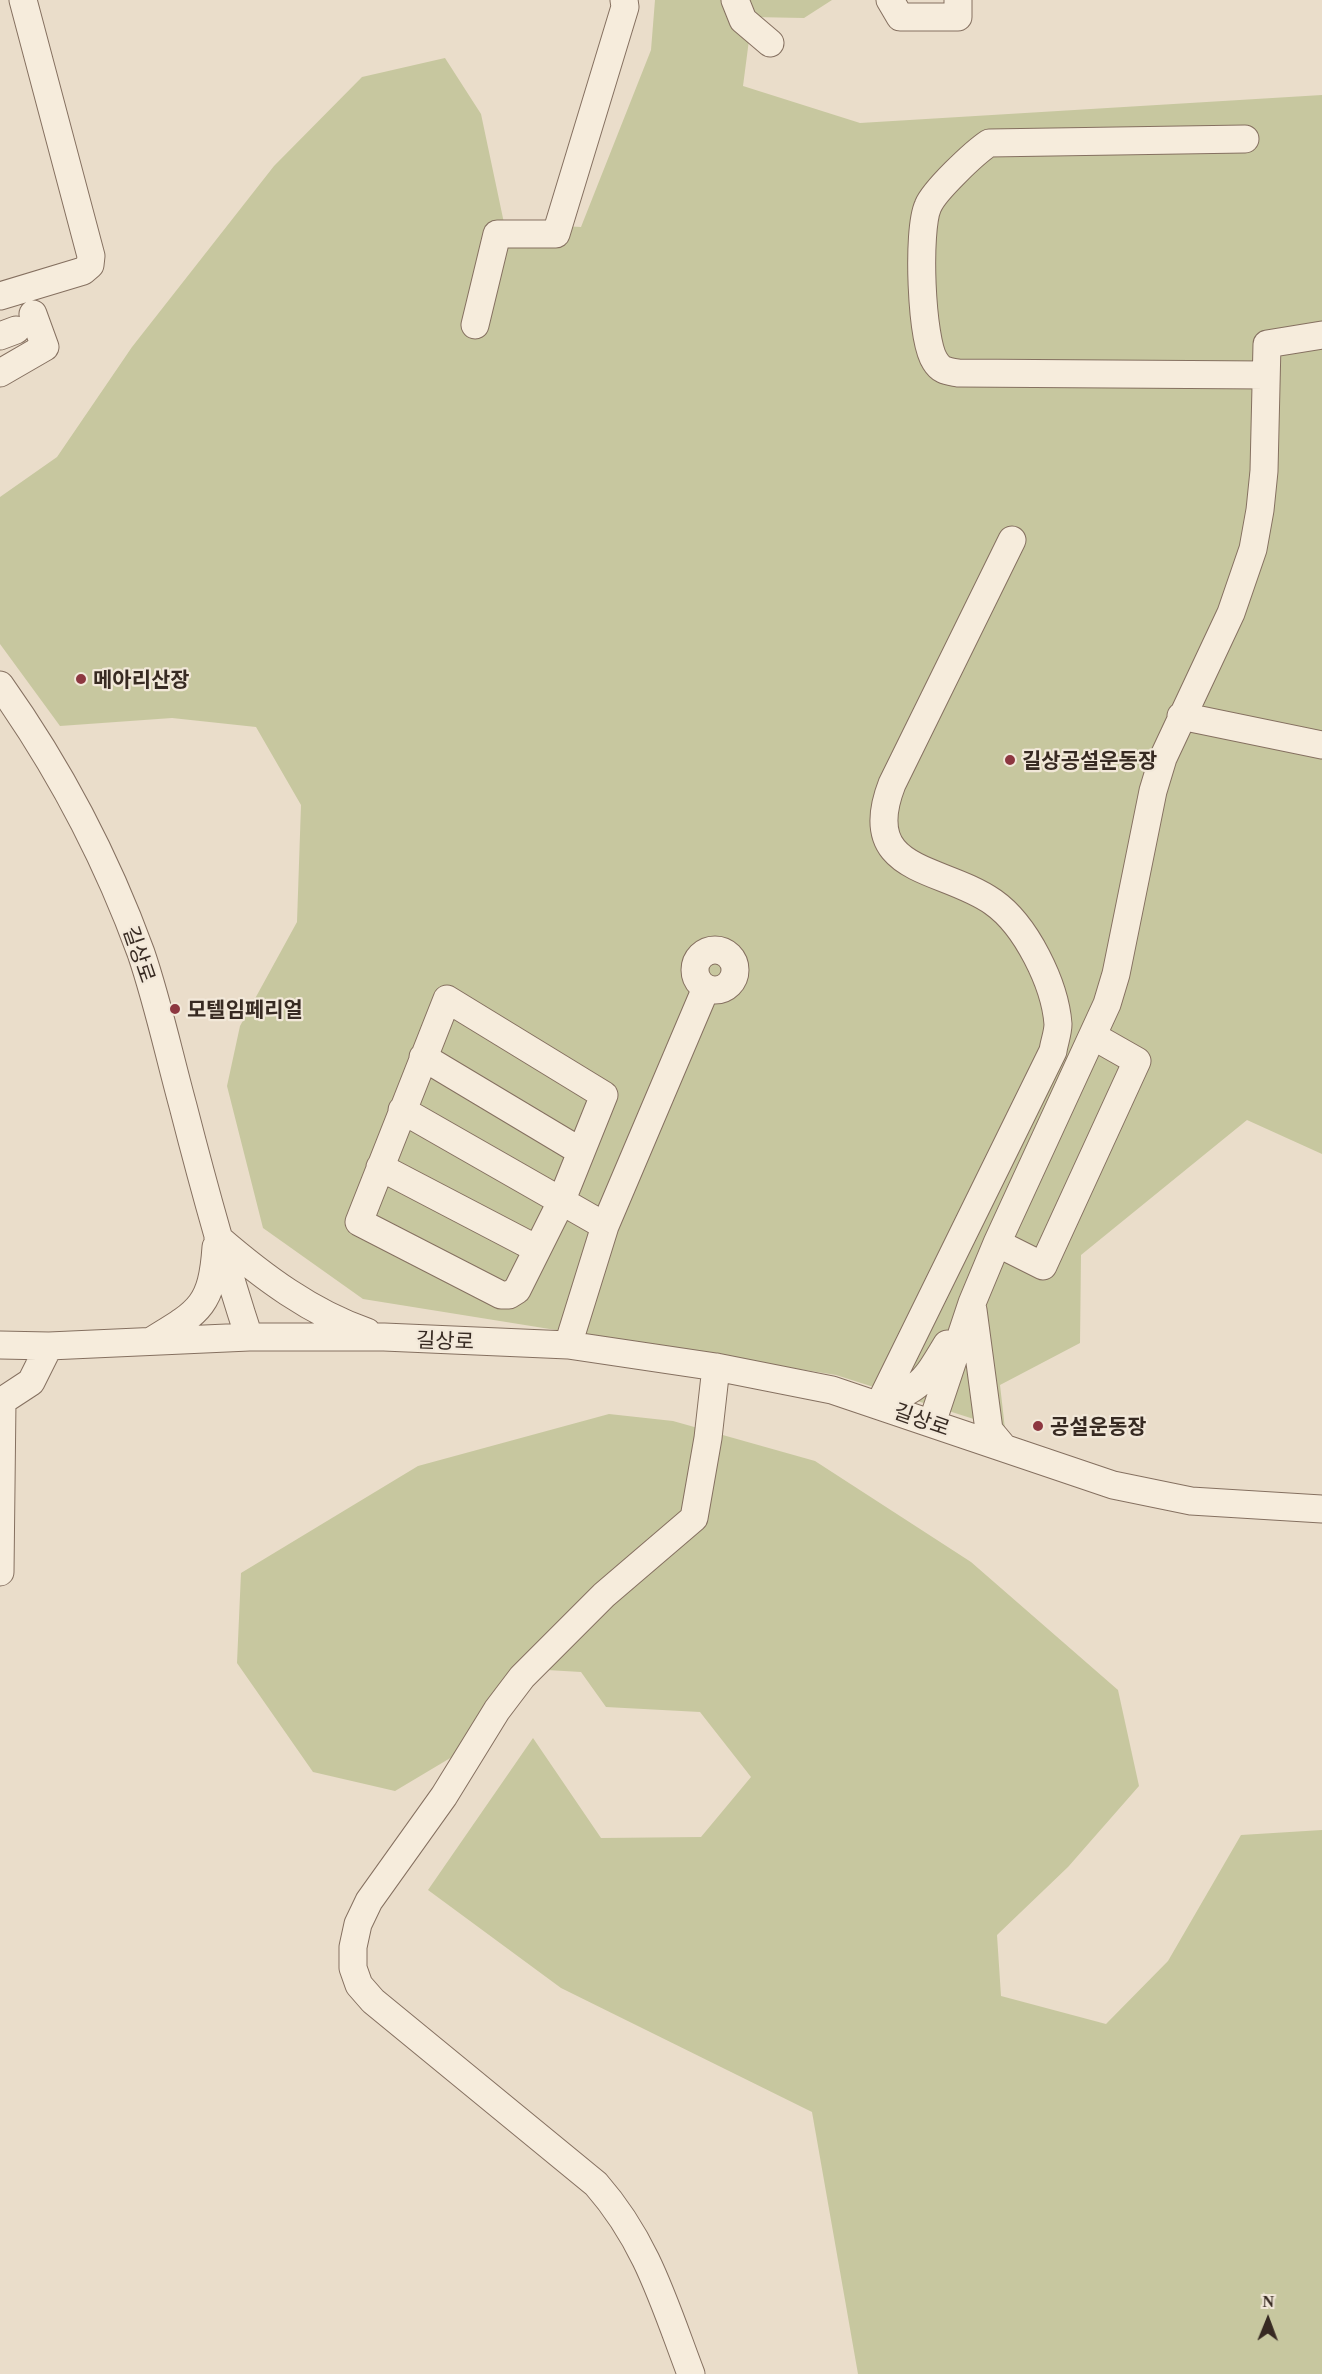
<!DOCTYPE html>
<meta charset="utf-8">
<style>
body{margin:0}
#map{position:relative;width:1322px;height:2374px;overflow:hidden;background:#eaddca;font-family:Georgia,serif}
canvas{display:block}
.north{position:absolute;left:1238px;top:2290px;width:60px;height:60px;-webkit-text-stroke:4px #f2e8d9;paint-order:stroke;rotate:1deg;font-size:16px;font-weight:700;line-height:24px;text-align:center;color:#372a22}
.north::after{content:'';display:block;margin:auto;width:21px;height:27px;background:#372a22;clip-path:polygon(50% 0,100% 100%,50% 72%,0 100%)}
</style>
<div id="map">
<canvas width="1322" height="2374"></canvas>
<div class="north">N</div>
</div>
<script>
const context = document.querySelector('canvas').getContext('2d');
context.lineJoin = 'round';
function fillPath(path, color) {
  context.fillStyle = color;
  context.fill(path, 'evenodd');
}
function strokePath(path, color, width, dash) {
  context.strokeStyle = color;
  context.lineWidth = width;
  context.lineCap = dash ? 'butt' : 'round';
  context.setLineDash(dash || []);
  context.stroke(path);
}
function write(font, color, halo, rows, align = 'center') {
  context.font = font + ' Georgia,"Noto Sans KR",serif';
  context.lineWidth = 4.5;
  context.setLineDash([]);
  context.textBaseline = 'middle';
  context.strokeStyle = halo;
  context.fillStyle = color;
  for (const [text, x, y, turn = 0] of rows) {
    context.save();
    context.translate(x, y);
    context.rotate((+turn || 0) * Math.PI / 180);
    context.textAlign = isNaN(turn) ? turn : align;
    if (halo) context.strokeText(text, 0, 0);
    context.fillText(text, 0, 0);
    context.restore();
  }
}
fillPath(new Path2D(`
 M655,0H832L804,18L752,17L743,86L860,123L1322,95V1154L1247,1120L1081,1255L1080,1343L1000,1385L1005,1429L836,1375L363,1299L263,1228L227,1086L240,1026L297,922L301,805L256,727L172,718L60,726L0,644V497L57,457L132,347L274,166L362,77L445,58L481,114L504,223L581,227L651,50Z
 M609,1414L673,1421L815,1461L971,1562L1118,1690L1139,1786L1068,1867L997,1935L1001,1996L1106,2024L1168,1961L1241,1835L1322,1830V2374H858L812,2112L561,1988L428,1890L533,1738L601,1838L701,1837L751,1777L700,1712L606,1707L581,1672L513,1668L452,1757L395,1791L313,1772L237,1663L241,1573L418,1466Z`), '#c7c79f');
const minor = new Path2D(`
 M735,0L743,20L770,43
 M890,0L900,17H958V0
 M1245,139L989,143C974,153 934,191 928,206C917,230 921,340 935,361C941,371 947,371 958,373L1266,375
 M0,296L83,271L90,265L91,256L23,0
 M475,325L497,234H556L625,7L624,0
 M0,336L16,330
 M0,373L45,347L33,314
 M0,685C59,768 106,857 141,953C158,1003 169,1055 183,1106C203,1184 224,1261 249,1337H384L568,1345L716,1367L832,1390L1113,1485L1191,1501L1322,1509
 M1181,716L1322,745
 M695 970a20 20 0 1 1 40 0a20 20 0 1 1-40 0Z
 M447,999L604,1095L561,1202L517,1290L509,1295H501L359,1222Z
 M423,1057L580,1151
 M402,1110L605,1226
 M380,1167L537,1249
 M218,1238C262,1276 311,1313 367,1332
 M997,1243L1043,1266L1137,1061L1093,1036
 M973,1310L989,1430L1004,1448
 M151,1341C199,1312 212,1306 216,1247
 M0,1345L49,1346L249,1337
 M568,1345L605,1226L706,988
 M879,1405L1053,1051C1054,1043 1058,1033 1058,1024C1055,984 1026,925 993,902C942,866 857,874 892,784L1012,540
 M879,1405C922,1386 923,1384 947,1344
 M932,1423L972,1303L997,1243L1107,1004L1116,974L1153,791L1163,758L1231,613L1253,549L1260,510L1264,471L1267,344L1322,335
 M0,1572L2,1401L31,1382L49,1346
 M691,2374C664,2303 647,2242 596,2184L373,2001L359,1985L353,1968V1947L358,1924L369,1901L444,1796L497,1710L522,1677L604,1595L694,1518L708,1438L716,1367`);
strokePath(minor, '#857060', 29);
strokePath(minor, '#f6ecdc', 27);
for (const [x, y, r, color] of [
 [81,679,6,"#8d3740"],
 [1010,760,6,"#8d3740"],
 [175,1009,6,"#8d3740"],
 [1038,1426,6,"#8d3740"]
]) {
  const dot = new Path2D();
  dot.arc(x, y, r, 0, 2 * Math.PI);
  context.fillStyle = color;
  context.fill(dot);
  strokePath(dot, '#f2e8d9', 2);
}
write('bold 21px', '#372a22', '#f2e8d9', [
 ["메아리산장",93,679],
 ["길상공설운동장",1022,760],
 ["모텔임페리얼",187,1009],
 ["공설운동장",1050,1426]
], 'left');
write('21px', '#372a22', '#f2e8d9', [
 ["길상로",140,954,71],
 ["길상로",445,1340,2],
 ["길상로",922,1419,19]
]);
</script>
